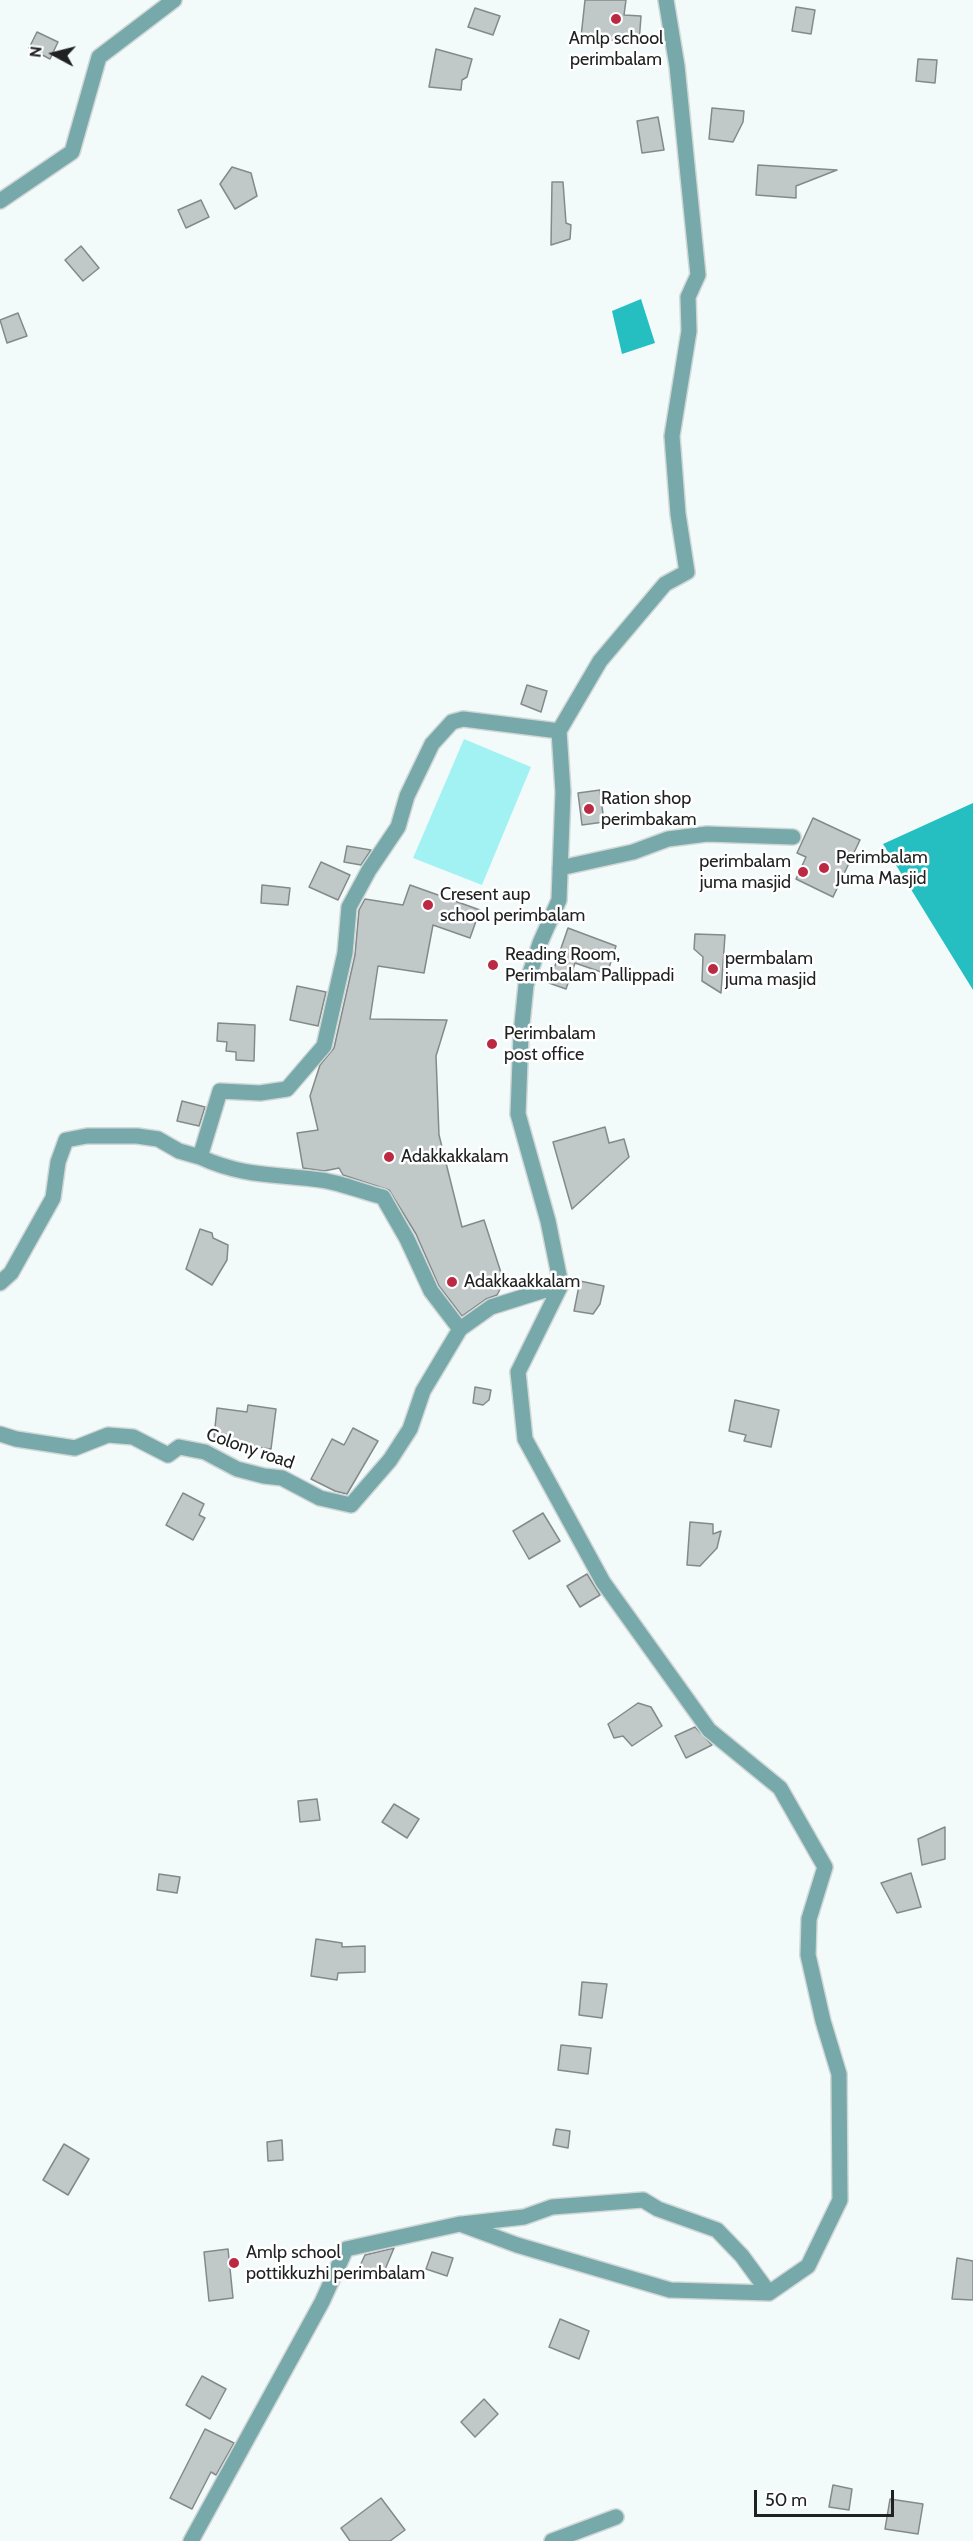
<!DOCTYPE html>
<style>
body{margin:0}
#map{position:relative;width:973px;height:2541px;overflow:hidden;background:#f3fafa;font-family:Cabin,sans-serif}
canvas{display:block}
.north{position:absolute;left:24px;top:24px;width:60px;height:60px;-webkit-text-stroke:4px #fff;paint-order:stroke;rotate:277deg;font-size:16px;font-weight:700;line-height:24px;text-align:center;color:#202222}
.north::after{content:'';display:block;margin:auto;width:21px;height:27px;background:#202222;clip-path:polygon(50% 0,100% 100%,50% 72%,0 100%)}
.scale{position:absolute;left:754px;top:2490px;width:140px;height:27px;box-sizing:border-box;border:3px solid #202222;border-top:0;padding-left:8px;font-size:18px;line-height:21px;white-space:nowrap;color:#202222;-webkit-text-stroke:4px #fff;paint-order:stroke}
</style>
<div id="map">
<canvas width="973" height="2541"></canvas>
<div class="north">N</div>
<div class="scale">50 m</div>
</div>
<script>
const context = document.querySelector('canvas').getContext('2d');
context.lineJoin = 'round';
function fillPath(path, color) {
  context.fillStyle = color;
  context.fill(path, 'evenodd');
}
function strokePath(path, color, width, dash) {
  context.strokeStyle = color;
  context.lineWidth = width;
  context.lineCap = dash ? 'butt' : 'round';
  context.setLineDash(dash || []);
  context.stroke(path);
}
function write(font, color, halo, rows, align = 'center') {
  context.font = font + ' Cabin,sans-serif';
  context.lineWidth = 5;
  context.setLineDash([]);
  context.textBaseline = 'middle';
  context.strokeStyle = halo;
  context.fillStyle = color;
  for (const [text, x, y, turn = 0] of rows) {
    context.save();
    context.translate(x, y);
    context.rotate((+turn || 0) * Math.PI / 180);
    context.textAlign = isNaN(turn) ? turn : align;
    if (halo) context.strokeText(text, 0, 0);
    context.fillText(text, 0, 0);
    context.restore();
  }
}
fillPath(new Path2D(`
 M464,739L531,767L482,885L413,858Z`), '#a2f2f4');
fillPath(new Path2D(`
 M641,299L655,343L622,354L612,311Z
 M973,803V990L883,844Z`), '#25bfc2');
const building = new Path2D(`
 M585,0H626L624,15L641,16L639,43L581,37Z
 M796,7L815,10L811,34L792,31Z
 M475,8L500,16L493,35L468,27Z
 M37,32L58,42L50,59L29,48Z
 M436,49L472,59L467,77L462,80L461,90L429,87Z
 M918,59L937,60L935,83L916,81Z
 M712,108L744,111L743,122L733,142L709,139Z
 M658,117L664,150L642,153L637,121Z
 M758,165L837,170L796,186V198L756,195Z
 M232,167L251,173L257,196L235,209L220,184Z
 M552,182H563L566,223L571,225L570,239L551,245Z
 M201,200L209,217L186,228L178,210Z
 M81,246L99,268L83,281L65,260Z
 M18,313L27,336L7,343L0,320Z
 M527,685L547,691L541,712L521,704Z
 M600,790L604,822L582,825L578,793Z
 M813,818L860,840L833,897L796,879L806,857L797,853Z
 M347,846L371,850L361,865L344,862Z
 M321,862L350,875L338,900L309,887Z
 M262,885L290,888L288,905L261,903Z
 M410,885L480,910L470,938L433,925L424,973L378,966L370,1019L447,1020L436,1056L439,1135L462,1227L484,1220L504,1282L497,1295L486,1299L462,1316L439,1286L416,1234L389,1190L343,1175L339,1168L324,1171L303,1168L297,1133L318,1130L310,1096L320,1065L334,1048L355,955L359,910L365,899L403,905Z
 M568,928L616,946L607,974L575,963L566,989L549,983Z
 M695,934L725,935L721,993L702,981L703,957L694,949Z
 M297,986L326,992L318,1026L290,1020Z
 M218,1023L255,1025L254,1061L236,1060V1052L226,1051L227,1042L217,1041Z
 M182,1101L205,1107L199,1126L177,1121Z
 M605,1127L609,1143L624,1139L629,1157L572,1209L553,1142Z
 M200,1229L212,1233L213,1238L228,1245L227,1260L212,1285L186,1269Z
 M580,1281L604,1286L600,1304L593,1314L574,1311Z
 M475,1387L491,1390L489,1400L483,1405L473,1403Z
 M735,1400L779,1410L771,1447L744,1441L746,1435L729,1431Z
 M248,1405L276,1409L271,1449L238,1445V1440L214,1437L217,1408L247,1412Z
 M353,1428L378,1441L347,1494L335,1491L311,1479L332,1439L344,1445Z
 M183,1493L204,1504L199,1515L205,1518L193,1540L166,1525Z
 M543,1513L560,1541L529,1559L513,1531Z
 M690,1522L713,1524V1534L721,1531L717,1548L700,1566L687,1565Z
 M587,1574L600,1595L580,1607L567,1586Z
 M638,1703L651,1707L662,1726L632,1746L623,1736L614,1738L608,1724Z
 M695,1727L712,1745L686,1758L675,1736Z
 M317,1799L320,1820L300,1822L298,1801Z
 M394,1804L419,1819L407,1838L382,1822Z
 M945,1827V1859L922,1865L918,1839Z
 M911,1873L921,1907L897,1913L881,1883Z
 M159,1874L180,1877L177,1893L157,1890Z
 M316,1939L342,1943V1947L365,1946V1972L338,1973L337,1980L311,1976Z
 M582,1982L607,1984L602,2018L579,2015Z
 M561,2045L591,2048L588,2074L558,2070Z
 M556,2129L570,2131L568,2148L553,2145Z
 M282,2140L283,2160L268,2161L267,2142Z
 M64,2144L89,2159L68,2195L43,2180Z
 M394,2248L381,2279L358,2270L365,2255Z
 M228,2249L233,2298L209,2301L204,2252Z
 M432,2252L453,2258L447,2276L426,2269Z
 M957,2258L973,2261V2300L952,2299Z
 M560,2319L589,2331L579,2359L549,2347Z
 M202,2376L226,2389L210,2419L186,2405Z
 M484,2399L498,2414L475,2437L461,2422Z
 M205,2429L234,2443L216,2475L211,2472L192,2509L170,2498Z
 M833,2485L852,2489L849,2510L829,2507Z
 M381,2498L405,2530L390,2541H350L341,2528Z
 M890,2499L923,2504L918,2534L885,2529Z`);
fillPath(building, '#c1c8c8');
strokePath(building, '#848a8a', 1.5);
const minor = new Path2D(`
 M0,201L72,152L99,57L174,0
 M560,868L633,852L668,839L707,834L793,837
 M200,1157C243,1177 276,1174 321,1180C342,1183 363,1192 383,1197L407,1239L431,1291L460,1329
 M0,1283L11,1273L53,1198L58,1162L66,1140L87,1136H137L158,1139L179,1151L200,1157L220,1091L260,1093L287,1089L324,1046L345,953L349,907L369,870L398,827L407,796L432,744L452,722L463,719L559,731
 M0,1434L16,1439L75,1448L108,1435L133,1437L168,1455L179,1447L205,1452L237,1469L264,1476L282,1478L320,1498L351,1505L390,1460L410,1429L423,1391L460,1329L491,1307L561,1285
 M462,2224L524,2217L552,2207L643,2200L658,2209L717,2230L742,2256L769,2293
 M191,2541L322,2302L346,2249L460,2224L517,2245L670,2290L769,2293L808,2266L840,2200L839,2074L823,2021L808,1955L809,1919L825,1867L780,1788L709,1730L603,1582L525,1439L518,1372L561,1285L548,1221L518,1114L521,1034L526,985L540,943L559,900L563,792L559,731L600,661L665,584L687,572L678,514L672,436L689,331L688,297L698,275L677,66L666,0
 M552,2541L616,2517`);
strokePath(minor, '#d1d7d7', 18);
strokePath(minor, '#77a9aa', 15);
for (const [x, y, r, color] of [
 [616,19,6,"#bb2a43"],
 [589,809,6,"#bb2a43"],
 [824,868,6,"#bb2a43"],
 [803,872,6,"#bb2a43"],
 [428,905,6,"#bb2a43"],
 [493,965,6,"#bb2a43"],
 [713,969,6,"#bb2a43"],
 [492,1044,6,"#bb2a43"],
 [389,1157,6,"#bb2a43"],
 [452,1282,6,"#bb2a43"],
 [234,2263,6,"#bb2a43"]
]) {
  const dot = new Path2D();
  dot.arc(x, y, r, 0, 2 * Math.PI);
  context.fillStyle = color;
  context.fill(dot);
  strokePath(dot, '#fff', 2);
}
write('18px', '#202222', '#fff', [
 ["Amlp school",616,39,"center"],
 ["perimbalam",616,60,"center"],
 ["Ration shop",601,799],
 ["perimbakam",601,820],
 ["Perimbalam",836,858],
 ["Juma Masjid",836,879],
 ["perimbalam",791,862,"right"],
 ["juma masjid",791,883,"right"],
 ["Cresent aup",440,895],
 ["school perimbalam",440,916],
 ["Reading Room,",505,955],
 ["Perimbalam Pallippadi",505,976],
 ["permbalam",725,959],
 ["juma masjid",725,980],
 ["Perimbalam",504,1034],
 ["post office",504,1055],
 ["Adakkakkalam",401,1157],
 ["Adakkaakkalam",464,1282],
 ["Amlp school",246,2253],
 ["pottikkuzhi perimbalam",246,2274]
], 'left');
write('18px', '#202222', '#fff', [
 ["Colony road",250,1449,19]
]);
</script>
